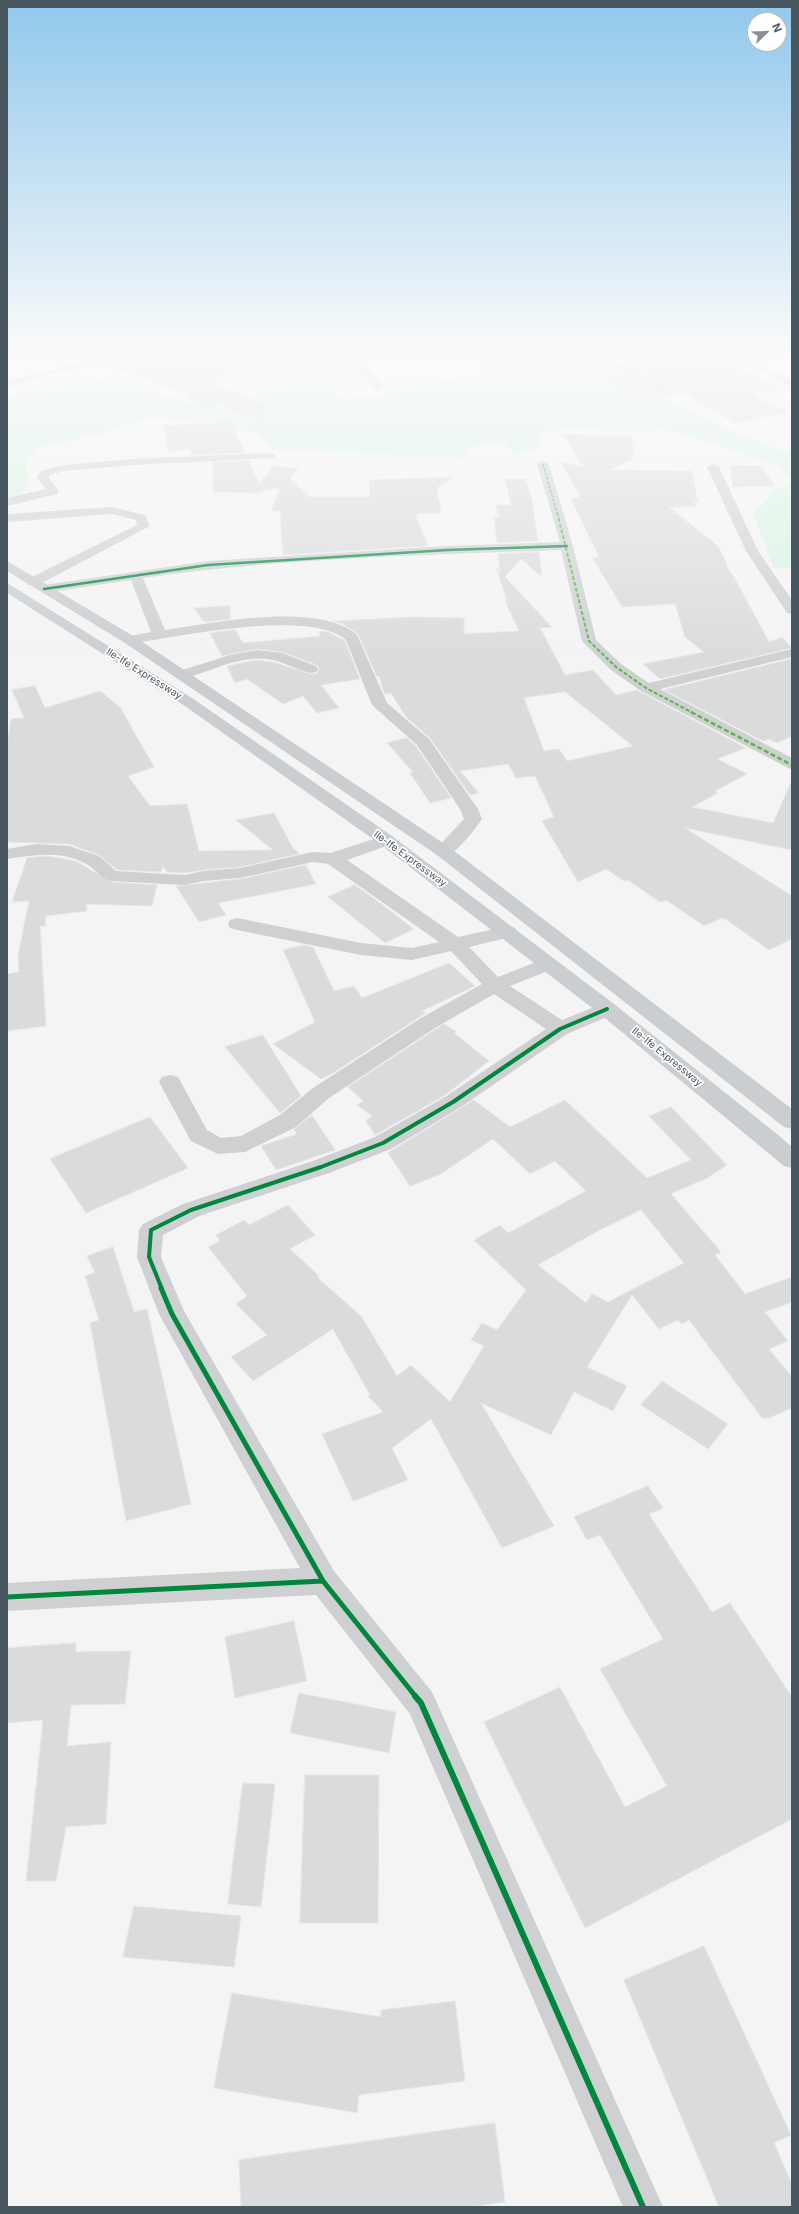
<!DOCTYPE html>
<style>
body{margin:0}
#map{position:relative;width:799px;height:2214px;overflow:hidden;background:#f4f4f4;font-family:Inter,sans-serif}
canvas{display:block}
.frame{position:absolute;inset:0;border:8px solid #495761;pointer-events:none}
.north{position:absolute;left:747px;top:12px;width:40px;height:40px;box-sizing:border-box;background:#fff;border:1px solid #b6bcc0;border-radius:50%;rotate:67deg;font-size:11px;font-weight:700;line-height:16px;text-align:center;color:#495761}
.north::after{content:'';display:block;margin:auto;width:14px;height:18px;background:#858e94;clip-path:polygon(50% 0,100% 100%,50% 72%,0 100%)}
</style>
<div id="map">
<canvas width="799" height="2214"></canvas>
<div class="frame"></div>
<div class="north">N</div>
</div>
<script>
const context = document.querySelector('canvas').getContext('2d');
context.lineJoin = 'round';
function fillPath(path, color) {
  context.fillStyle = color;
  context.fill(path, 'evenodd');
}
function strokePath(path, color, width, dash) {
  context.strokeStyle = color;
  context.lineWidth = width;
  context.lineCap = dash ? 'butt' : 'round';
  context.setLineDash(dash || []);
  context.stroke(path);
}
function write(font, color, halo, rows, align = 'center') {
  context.font = font + ' Inter,sans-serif';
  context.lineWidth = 3.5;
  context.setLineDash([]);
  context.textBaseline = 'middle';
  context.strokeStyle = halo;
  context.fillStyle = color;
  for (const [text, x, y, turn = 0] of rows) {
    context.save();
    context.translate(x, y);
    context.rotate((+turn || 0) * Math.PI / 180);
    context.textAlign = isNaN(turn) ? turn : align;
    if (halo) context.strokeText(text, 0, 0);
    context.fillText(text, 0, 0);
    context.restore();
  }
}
fillPath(new Path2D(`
 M222,354L346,355L366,384L333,392L348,399L388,393L391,387L477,376L488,370L470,354H585L591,361L607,370L574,374L593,388L633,380L686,410L741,435L784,451L792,449V479L780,466L664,429L623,431L575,428L542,431L539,450L514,455L505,443L470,447L463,458L272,449L256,433L217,428L200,420L148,419L91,436L37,448L26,462L29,480L22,495L7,498V396L90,377L197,404L220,408L243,406L261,393L242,378L259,369L248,360Z
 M792,484V568H774L753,513L768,499L770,490Z`), '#d8f3e2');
const building = new Path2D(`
 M132,354H179L180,368L232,354H244L248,366L209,381L266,405L260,420L219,405L211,408L182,396L188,394L100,364Z
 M689,354L707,361L719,359L779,388L749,393L788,412L736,423L698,403L687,393L676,394L629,367L637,366L631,363Z
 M614,369L663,396L637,399L595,372Z
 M231,422L245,453L192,455L189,449L169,452L163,426Z
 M563,434L632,437L633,459L610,470L692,471L698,502H694L697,507H669L718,546L728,566H726L734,577L769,642L782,637L792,648L660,679L643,664L704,652L685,637L675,604L622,607L592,557H599L571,499L579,498V495L561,462L583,467Z
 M249,461L259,484L274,466L298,469L290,479L310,497H370L369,480L455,477L437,488L441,513L415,514L428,546L283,555L280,511H271L280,488L262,491L263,493L213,492V462Z
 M735,465L761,466L775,486L733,487L730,466H735Z
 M505,479H526L532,500L538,541L497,543L494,518H499L496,505H511Z
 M539,552L542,577L521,559L505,577L552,627L540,628L565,675L593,670L616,695L637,690L746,748L717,759L747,774L715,791L718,793L692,807L773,823L792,780V850L685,828L792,896V939L769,950L727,920L722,918L704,926L666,900L660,902L628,880L624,881L606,869L578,882L542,821L554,817L535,776L516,778L508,764L460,771L479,793L470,795L430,738L406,717L391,693L384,694L379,676L377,677L358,634L341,623L333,621L412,617L464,618V634L519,631L505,601H507L496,567L500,572L498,554ZM565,692L633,746L567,761L559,749L544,751L524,698Z
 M230,606V619L204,622L194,608Z
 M235,630L243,643L320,636L319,631L328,632L345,641L360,679L321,685L339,708L317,713L303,696L283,704L247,679L235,683L227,666L256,660L273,662L311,674L317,673L319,668L317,665L282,652L257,649L222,656L210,633Z
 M792,659V736L777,743L769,739L763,741L664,690Z
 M35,686L45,708L100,691L120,707L154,767L128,776L150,806L187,804L199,851L273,850L236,820L274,813L294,850H296L299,854L240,867L203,870L185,873L167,872L163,866L161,872L117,870L99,855L69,844L7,842V745L11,719L24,718L12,690Z
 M407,738L416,746L451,798L430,803L410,773L413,772L387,743Z
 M47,856L76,861L111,882L157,885L152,906L86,904L87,911L46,916L45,926H40L46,1026L7,1031V974L19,972L18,955L29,901L12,902L27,858Z
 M306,865L316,884L218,903L226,915L199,922L176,886L240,879Z
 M355,885L376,900L414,929L385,943L328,897Z
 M305,945L313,947L334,991L354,986L362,998L449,963L475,986L422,1011L426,1013L333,1073L321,1079L273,1044L315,1022L283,950Z
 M444,1024L456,1031L454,1033L489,1061L444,1096L375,1135L366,1121L372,1116L357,1105L363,1101L348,1087Z
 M263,1035L301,1096L280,1113L225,1047Z
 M474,1100L510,1127L565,1100L647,1178L691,1160L649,1116L671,1107L727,1165L707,1178L671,1194L721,1252L715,1255L745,1294L792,1277V1302L765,1312L788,1341L769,1349L792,1377V1408L769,1418H762L689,1320L682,1324L678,1320L659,1329L632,1295L587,1367L627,1386L613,1411L574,1392L551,1435L481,1403L554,1526L502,1548L431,1419L392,1448L408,1480L353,1501L322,1434L383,1412L368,1396L370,1395L333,1329L253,1381L231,1357L267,1335L236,1304L247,1296L208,1247L220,1241L216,1235L244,1220L249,1225L288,1205L315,1235L290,1249L319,1276L317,1277L362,1317L397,1376L411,1365L450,1402L484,1346L471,1340L482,1323L497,1330L526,1290L474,1240L500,1225L508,1233L586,1191L555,1161L530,1174L493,1139L439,1175L410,1186L388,1153ZM641,1210L684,1263L608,1302L592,1294L586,1303L538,1265L596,1232Z
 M312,1115L335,1150L276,1170L261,1146L297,1134L294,1130Z
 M150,1117L188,1168L86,1213L50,1159Z
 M113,1247L134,1312L147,1309L191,1504L126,1521L90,1323L99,1320L85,1276L95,1273L87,1256Z
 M662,1381L728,1424L708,1449L641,1405Z
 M648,1486L663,1508L649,1514L712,1612L730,1603L792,1697V1819L585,1928L484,1722L560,1687L625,1807L667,1786L600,1669L663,1639L600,1535L587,1540L574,1517Z
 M294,1621L307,1681L235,1698L225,1637Z
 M76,1643V1652L131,1651L125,1704L71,1705L67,1746L111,1742L106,1824L66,1827L56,1881H26L43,1720L7,1723V1648Z
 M299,1693L396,1712L389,1753L290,1733Z
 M305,1775H379L378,1923H300Z
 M243,1783L275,1784L261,1907L228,1904Z
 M134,1906L241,1916L234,1967L123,1957Z
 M704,1946L791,2135L774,2143L792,2184V2207H719L624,1980Z
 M232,1993L381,2017V2010L455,2001L465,2081L359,2095L357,2113L214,2088Z
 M495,2123L505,2202L470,2207H241L239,2160Z`);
fillPath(building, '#dadbdc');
strokePath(building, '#e5e6e7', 1);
fillPath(new Path2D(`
 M113,354H131L7,387V381Z
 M348,354H358L360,360L382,384V388H374L353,363Z
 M590,354H603L675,394L670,397L666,396Z
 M726,354H739L792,380V387Z
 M269,453L273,454L275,456L273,458L133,465L64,471L50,475L49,478L59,491L57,494L7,506V498L46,489L37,478L41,471L63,465L133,459Z
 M543,461L549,464L573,546L596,640L621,664L649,683L792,649V657L660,689L792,758V770L641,691L611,670L582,641L561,550C422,555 281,558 143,578L165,630C212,623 319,601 357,635L387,703L429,739L478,809L482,819C475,829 460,849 449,855C445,857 441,856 437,855L434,851L464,819L460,809L417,745L372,705L346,640C310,608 176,637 130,644L125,643L123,640L125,637L151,632L131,580L44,593L37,589L44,585L208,561L447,546L560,542L537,464Z
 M713,464L719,467L758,551L792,600V614L787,613L746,551L707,467Z
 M112,507L145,515L150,526L38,585H28L26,582L28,579L137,525L136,520L112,514L7,522V514Z
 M257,650L282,653L316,666L318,669L316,672L311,673C296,670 283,661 267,659C239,655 208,673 181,679L176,678L174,675L176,672L230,655Z
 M386,835L392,836L395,840L392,844L347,860L458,937L508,926L515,928L518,932L515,936L469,947L498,977L539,961L546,959L553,961L556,965L553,969L510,986L562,1020L607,1002L614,1004L617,1009L614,1014L567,1034L461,1107L391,1149L329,1173L199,1216L163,1235L161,1257L184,1311L334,1571L432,1692L663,2207H623L410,1714L316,1595L7,1611V1583L300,1568L159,1314L137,1257L139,1230L143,1224L183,1204L313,1161L375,1137L445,1097L546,1029L494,994L435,1028L329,1098L296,1127L245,1152L218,1154L191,1141L159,1082L162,1077L170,1075L178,1077L207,1130L221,1138L241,1136L280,1115L313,1088L421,1018L482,984L451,951L412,960L361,955L237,930L230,928L228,924L230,920L237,918L361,943L412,948L439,942L328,864L313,862L240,878L203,881L185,885L111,881C100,879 96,869 86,864C62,850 33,855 7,859V849L36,844L69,846L99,856L116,871L185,875L203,871L240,868L313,852L331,853Z`), '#ced0d2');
fillPath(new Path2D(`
 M7,561L135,637L449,847L792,1109V1129L784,1127L437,855L125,643L7,571Z
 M7,583L192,698L392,836L614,1004L777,1134L792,1147V1168L784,1166L600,1014L380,844L182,704L7,593Z`), '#caced1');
strokePath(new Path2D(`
 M543,464L557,513`), '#58b947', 1.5, [3, 1.5]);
strokePath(new Path2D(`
 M557,512L589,641L616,667L646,688L693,713`), '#58b947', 2, [4, 2]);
strokePath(new Path2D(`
 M691,712L792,765`), '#58b947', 2.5, [5, 2.5]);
strokePath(new Path2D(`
 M44,589L208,565L447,550L567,546`), '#00873e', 2.5);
strokePath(new Path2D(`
 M162,1289L149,1257L151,1230L191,1210L321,1167L383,1143L453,1102L560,1029L607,1009`), '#00873e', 4);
strokePath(new Path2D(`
 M161,1288L172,1314L323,1581
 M7,1597L323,1581L416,1697`), '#00873e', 5);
strokePath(new Path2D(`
 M415,1696L421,1703L643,2207`), '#00873e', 6);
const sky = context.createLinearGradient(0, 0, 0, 664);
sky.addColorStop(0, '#90c8ec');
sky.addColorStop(0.53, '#fafafa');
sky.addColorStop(1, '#fafafa00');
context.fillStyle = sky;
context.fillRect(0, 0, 799, 664);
write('10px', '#495761', '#fff', [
 ["Ile-Ife Expressway",144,674,32],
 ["Ile-Ife Expressway",410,859,36],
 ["Ile-Ife Expressway",667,1057,39]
]);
</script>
